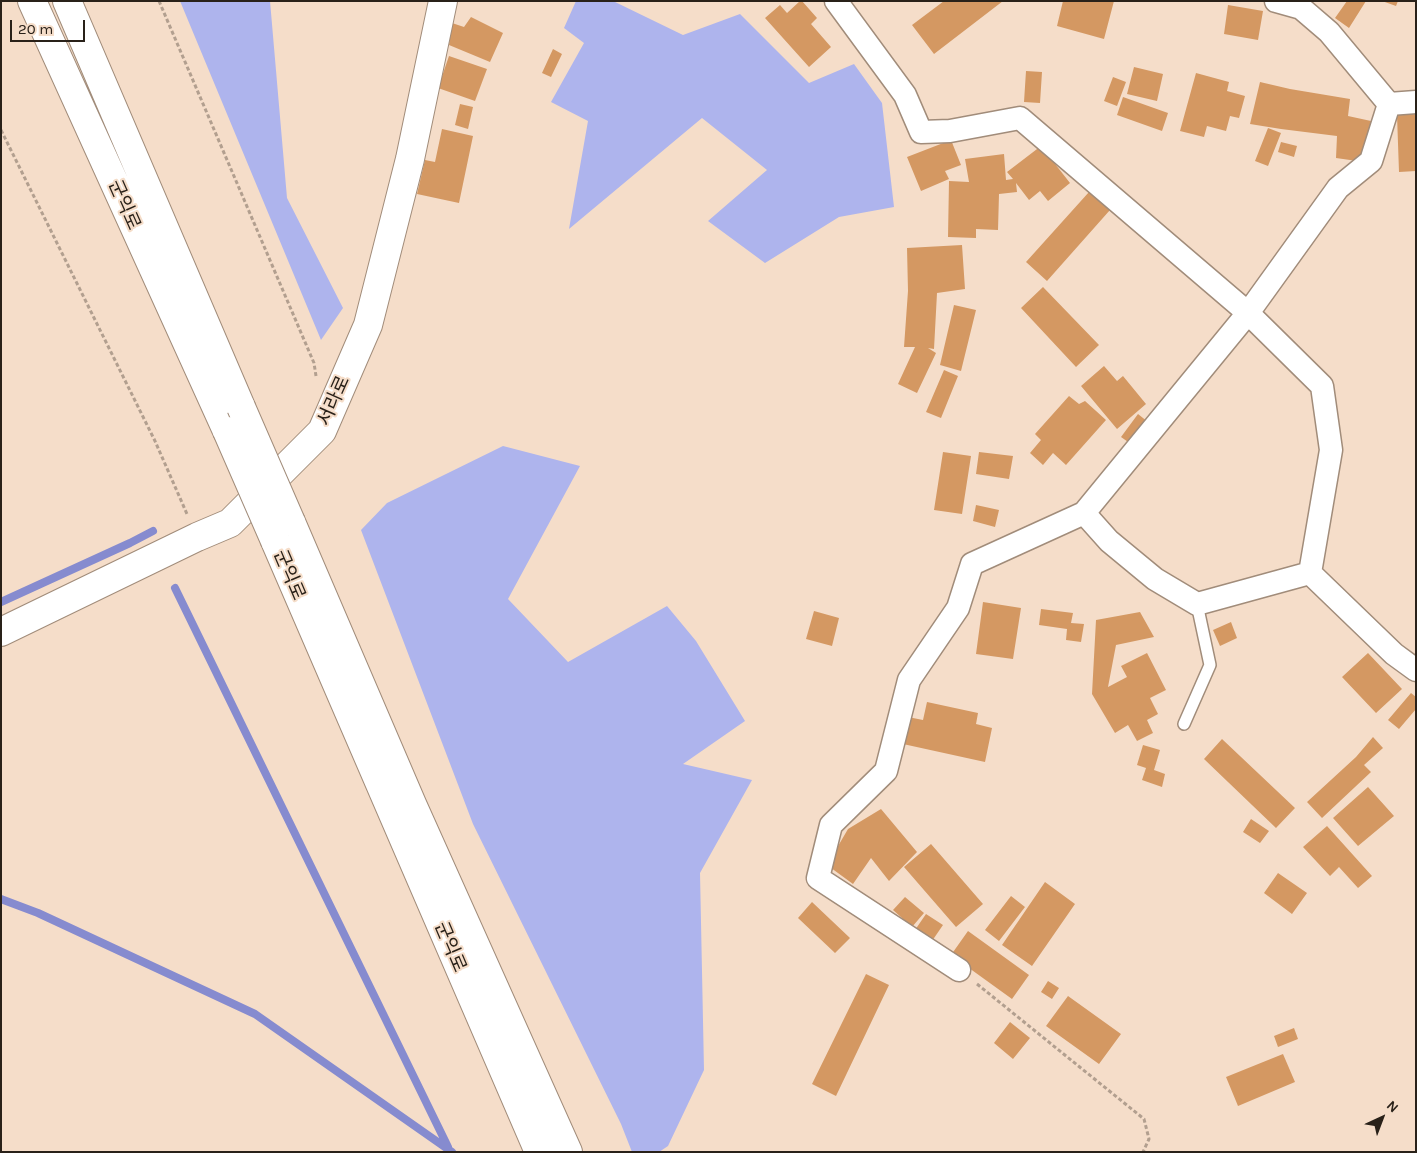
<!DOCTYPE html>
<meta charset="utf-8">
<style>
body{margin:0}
#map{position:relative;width:1417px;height:1153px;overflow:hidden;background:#f5ddc9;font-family:Karla,sans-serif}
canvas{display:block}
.frame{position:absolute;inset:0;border:2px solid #292119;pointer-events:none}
.north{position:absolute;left:1357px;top:1093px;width:50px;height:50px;-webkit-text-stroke:4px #f5ddc9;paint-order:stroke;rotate:43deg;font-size:14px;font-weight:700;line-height:20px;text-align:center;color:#292119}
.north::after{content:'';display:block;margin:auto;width:18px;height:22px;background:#292119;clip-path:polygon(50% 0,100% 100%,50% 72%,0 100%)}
.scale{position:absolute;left:10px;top:20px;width:75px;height:22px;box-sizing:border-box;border:2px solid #292119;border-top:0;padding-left:6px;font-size:15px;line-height:18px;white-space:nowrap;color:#292119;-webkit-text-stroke:4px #f5ddc9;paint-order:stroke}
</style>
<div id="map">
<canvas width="1417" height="1153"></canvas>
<div class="frame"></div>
<div class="north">N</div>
<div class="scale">20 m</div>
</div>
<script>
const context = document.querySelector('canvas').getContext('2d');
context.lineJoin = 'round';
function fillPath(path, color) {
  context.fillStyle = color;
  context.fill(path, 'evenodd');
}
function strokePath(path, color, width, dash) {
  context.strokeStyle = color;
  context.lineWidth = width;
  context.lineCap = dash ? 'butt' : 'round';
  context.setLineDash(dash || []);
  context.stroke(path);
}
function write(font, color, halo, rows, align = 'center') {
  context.font = font + ' Karla,"Noto Sans KR",sans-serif';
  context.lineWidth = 4;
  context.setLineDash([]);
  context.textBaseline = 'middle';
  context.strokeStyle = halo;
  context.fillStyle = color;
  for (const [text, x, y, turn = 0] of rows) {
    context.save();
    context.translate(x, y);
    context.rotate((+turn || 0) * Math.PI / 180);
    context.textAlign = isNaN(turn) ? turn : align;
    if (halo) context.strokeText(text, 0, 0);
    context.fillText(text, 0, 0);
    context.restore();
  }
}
fillPath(new Path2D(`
 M180,1H270L287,198L343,308L321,340Z
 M576,1H613L683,35L740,14L809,83L854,64L882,103L894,207L839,217L765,263L708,221L767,170L702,118L569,229L588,121L551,102L584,43L564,28Z
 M503,446L580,466L508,599L568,662L667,606L696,641L745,721L683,764L752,780L700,873L704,1070L668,1146L659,1152H632L621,1124L473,824L361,530L387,503Z`), '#aeb4ed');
strokePath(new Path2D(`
 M175,588L448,1147
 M1,602L130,543L153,531
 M1,899L38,913L255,1014L452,1152`), '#868bcf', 8);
fillPath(new Path2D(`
 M800,1H802L817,18L811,24L831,47L809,67L765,18L780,5L787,13Z
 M944,1H1003L934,54L912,25Z
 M1063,1H1114L1104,39L1057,26Z
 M1347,1H1366L1349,28L1335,18Z
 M1382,1H1398L1396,6Z
 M1228,5L1263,11L1258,40L1224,34Z
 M471,17L503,33L490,62L449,45L452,23L464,27Z
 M553,49L562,54L551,77L542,73Z
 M449,56L487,69L475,101L438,88Z
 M1134,67L1163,74L1157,101L1127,94Z
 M1026,71L1042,72L1040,103L1024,102Z
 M1196,73L1229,82L1227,91L1245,96L1239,118L1230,116L1226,131L1207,126L1204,137L1180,131Z
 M1113,77L1126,82L1117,106L1104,101Z
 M1260,82L1290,89L1350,99L1348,116L1371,121L1364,162L1336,158L1337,136L1281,129L1250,124Z
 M1123,97L1168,113L1162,131L1117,115Z
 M460,104L473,107L468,129L455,125Z
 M1416,114V171L1399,172L1397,115Z
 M1268,128L1281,133L1268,166L1255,161Z
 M442,129L473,136L459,203L417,194L425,160L435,162Z
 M951,140L961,165L945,171L949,179L921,191L907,157Z
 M1281,142L1297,146L1294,157L1278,152Z
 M1041,146L1070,183L1048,201L1040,191L1029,200L1016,183L1017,192L999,194L998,230L976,229V238L948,237L949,181L969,182L965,159L1004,154L1006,180L1013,179L1007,172Z
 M1089,192L1110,210L1047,281L1026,262Z
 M962,245L965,289L937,293L934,349L928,348L936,353L917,393L898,384L915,347H904L908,291L907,248Z
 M1043,287L1099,345L1076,367L1021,308Z
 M954,305L976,310L961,371L940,365Z
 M1104,366L1117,381L1123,376L1146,404L1117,429L1081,386Z
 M944,370L958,376L941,418L926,412Z
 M1069,396L1079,404L1085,401L1106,420L1066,465L1053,453L1043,465L1030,453L1041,440L1035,434Z
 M1138,414L1148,422L1131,444L1121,437Z
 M943,452L971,456L962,514L934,510Z
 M979,452L1013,456L1009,479L976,474Z
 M976,505L999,510L995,527L973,521Z
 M983,602L1021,608L1013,659L976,654Z
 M1041,609L1073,613L1071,623L1084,624L1081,642L1066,640L1067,629L1039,625Z
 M814,611L839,618L832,646L806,639Z
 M1140,612L1154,637L1116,645L1108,687L1127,677L1121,666L1147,653L1166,690L1150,698L1158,714L1147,720L1153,733L1137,741L1128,725L1115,733L1092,694L1096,620Z
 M1231,622L1237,638L1220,646L1213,630Z
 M1368,653L1402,689L1376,713L1342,677Z
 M1411,693L1416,697V709L1399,729L1388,720Z
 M927,702L978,713L976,724L992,728L985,762L903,744L908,717L923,720Z
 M1373,737L1383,748L1364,765L1371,772L1322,818L1307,802L1356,757Z
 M1222,739L1295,808L1276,828L1204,759Z
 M1143,745L1160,750L1154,770L1165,774L1162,787L1142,780L1146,768L1137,765Z
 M1368,787L1394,816L1358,846L1333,818Z
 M881,809L917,852L889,881L871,858L853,884L827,865L848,829Z
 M1251,819L1269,831L1260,843L1243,832Z
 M1327,826L1372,876L1358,888L1339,867L1330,876L1303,847Z
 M931,844L983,904L956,927L904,867Z
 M1278,873L1307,893L1292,914L1264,893Z
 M1045,882L1075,904L1032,966L1002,945Z
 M1011,896L1025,907L999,941L985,930Z
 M905,897L924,913L912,927L893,910Z
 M812,902L850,938L835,953L798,918Z
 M926,914L943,925L932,941L915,930Z
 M968,931L1029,975L1012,999L951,955Z
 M866,974L889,985L836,1096L812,1084Z
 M1048,981L1059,988L1052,999L1041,992Z
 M1068,996L1121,1034L1099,1064L1046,1026Z
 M1010,1022L1030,1038L1013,1059L994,1043Z
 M1294,1028L1298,1039L1278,1047L1274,1036Z
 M1283,1054L1295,1082L1238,1106L1226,1077Z`), '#d49862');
const lane = new Path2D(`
 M1184,724L1210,665L1197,604`);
const street = new Path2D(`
 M836,1L905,95L921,132L950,131L1020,118L1248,313L1322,386L1331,450L1310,573L1394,654L1416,670
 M1276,1L1301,8L1329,32L1389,104L1416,102
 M1084,513L1109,541L1155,579L1197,604L1310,573
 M959,970L818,878L831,825L886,771L909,680L958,608L972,564L1084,513L1248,313L1338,188L1371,161L1389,104`);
const secondary = new Path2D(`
 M1,632L197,537L230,523L322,431L368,325L410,159L443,1`);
const highway = new Path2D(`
 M32,1L227,431
 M67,1L241,407
 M291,522L412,804L568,1152
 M275,541L539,1152`);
strokePath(lane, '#a18c7a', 14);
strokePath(street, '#a18c7a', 25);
strokePath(secondary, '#a18c7a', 30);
strokePath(highway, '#a18c7a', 30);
strokePath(new Path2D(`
 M159,1L314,363L316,376
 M1,130L155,441L187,514
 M977,984L1144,1119L1149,1139L1143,1152`), '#b29f8f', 3, [4, 2.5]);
strokePath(lane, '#fff', 11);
strokePath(street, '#fff', 22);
strokePath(secondary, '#fff', 28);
strokePath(highway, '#fff', 28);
const highwayBridge = new Path2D(`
 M241,407L291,522
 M227,431L275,541`);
strokePath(highwayBridge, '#a18c7a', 30, []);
strokePath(highwayBridge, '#fff', 28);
write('19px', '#292119', '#f5ddc9', [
 ["군익로",124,205,66],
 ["서라로",334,401,-66],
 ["군익로",289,575,67],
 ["군익로",450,947,67]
]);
</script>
